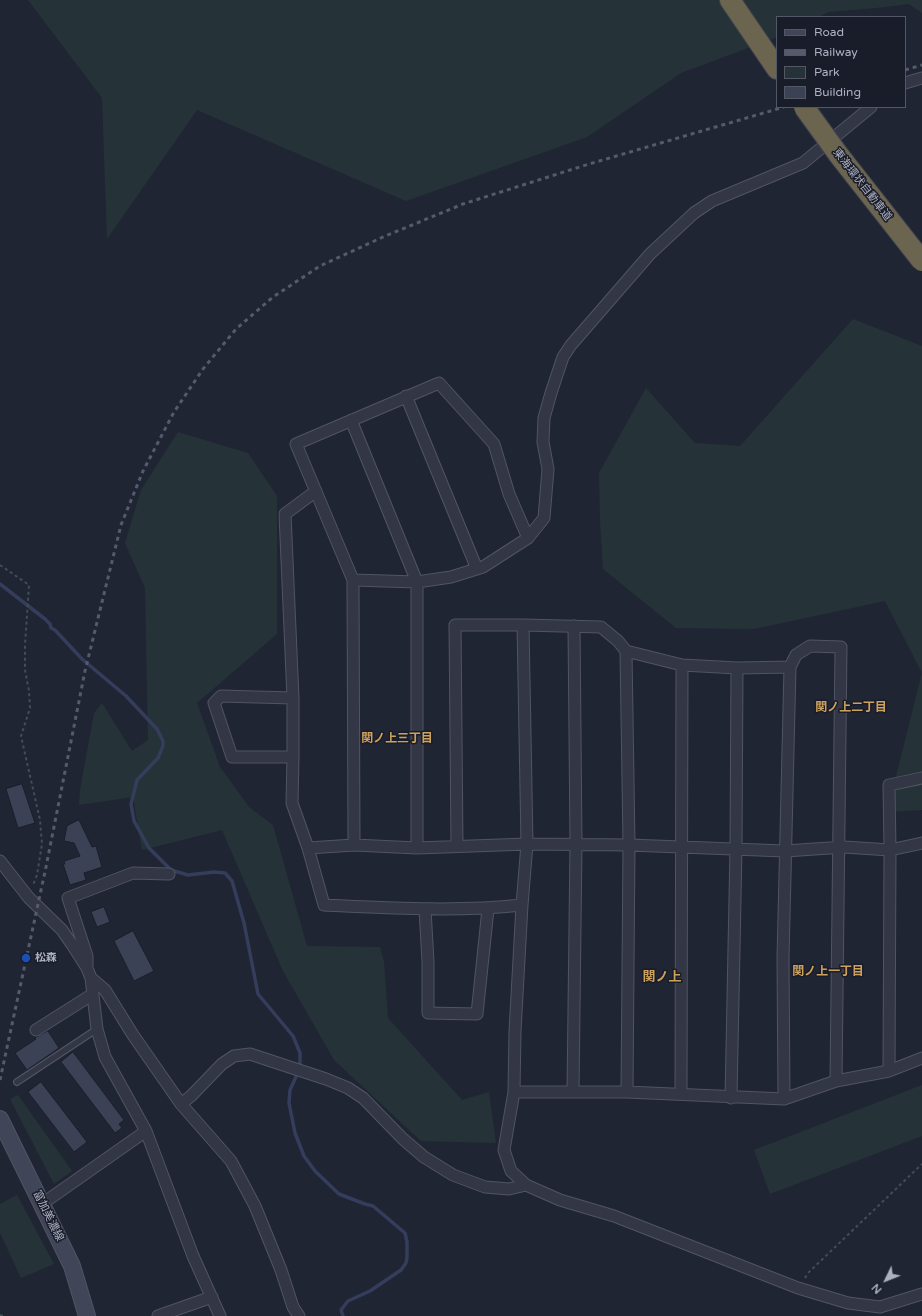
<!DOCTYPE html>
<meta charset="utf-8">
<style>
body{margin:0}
#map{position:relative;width:922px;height:1316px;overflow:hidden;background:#202534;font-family:"Varela Round",sans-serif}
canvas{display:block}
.legend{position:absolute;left:776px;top:16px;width:130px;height:92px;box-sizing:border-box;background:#191c29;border:1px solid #545866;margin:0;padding:5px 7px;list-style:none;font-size:12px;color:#adb1c2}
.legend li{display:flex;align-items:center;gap:8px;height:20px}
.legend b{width:20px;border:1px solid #545866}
.north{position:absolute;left:866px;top:1260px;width:40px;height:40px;-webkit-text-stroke:3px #191c29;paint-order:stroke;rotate:227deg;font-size:11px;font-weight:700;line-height:16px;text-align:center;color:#adb1c2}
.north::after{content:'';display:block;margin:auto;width:14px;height:18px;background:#adb1c2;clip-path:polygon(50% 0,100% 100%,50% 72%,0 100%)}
</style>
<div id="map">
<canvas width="922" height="1316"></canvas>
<ul class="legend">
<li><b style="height:5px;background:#414558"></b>Road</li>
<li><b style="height:5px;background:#555a6c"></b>Railway</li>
<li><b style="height:11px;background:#253338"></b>Park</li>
<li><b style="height:11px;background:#3c4255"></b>Building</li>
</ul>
<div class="north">N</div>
</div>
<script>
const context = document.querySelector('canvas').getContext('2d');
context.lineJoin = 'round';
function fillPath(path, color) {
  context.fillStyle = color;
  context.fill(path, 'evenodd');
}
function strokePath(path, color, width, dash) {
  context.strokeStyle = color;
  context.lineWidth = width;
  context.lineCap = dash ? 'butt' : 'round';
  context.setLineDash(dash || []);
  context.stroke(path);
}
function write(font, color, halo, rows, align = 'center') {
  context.font = font + ' "Varela Round","Noto Sans JP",sans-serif';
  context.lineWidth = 3;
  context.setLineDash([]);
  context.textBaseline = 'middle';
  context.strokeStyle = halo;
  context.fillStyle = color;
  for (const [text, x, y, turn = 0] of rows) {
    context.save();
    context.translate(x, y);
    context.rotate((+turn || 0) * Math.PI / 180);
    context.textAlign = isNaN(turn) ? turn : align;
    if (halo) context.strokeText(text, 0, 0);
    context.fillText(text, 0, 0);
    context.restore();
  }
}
fillPath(new Path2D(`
 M28,0H922V13L909,4L876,8L828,12L819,17H777V37L681,73L587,137L406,201L197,110L107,239L102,98Z
 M853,319L922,346V810L887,812L922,673L885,601L754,629L676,628L603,569L600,521L599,473L646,388L695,443L740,446Z
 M178,432L248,453L277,496V634L197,703L220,767L249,807L273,825L307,946L380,947L384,962L388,1018L462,1100L489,1092L496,1143L421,1141L334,1060L283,971L222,830L142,850L133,797L79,805L80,790L94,713L102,703L132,751L148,740L145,588L125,543L141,490Z
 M922,1085V1136L770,1194L754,1150Z
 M18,1095L72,1171L54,1184L10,1099Z
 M17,1195L54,1264L21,1278L0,1233V1204Z`), '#253338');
strokePath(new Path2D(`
 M0,584L45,619L50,624L51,628L55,630L82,659L126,696L157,729L163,741V746L158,758L137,780L131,804L134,821L149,848L171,870L188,875L214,872L225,873L232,881L244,923L258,994L293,1036L300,1053V1068L290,1090L289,1103L295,1133L304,1156L315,1171L339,1194L365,1204L373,1206L405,1233L407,1242V1257L406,1263L401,1270L370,1291L348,1301L341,1310L343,1316`), '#343d5b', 3.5);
const building = new Path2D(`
 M22,784L35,823L18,828L6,789Z
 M79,820L92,847L96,846L102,867L84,873L86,880L70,885L63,864H65L64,861L80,856L74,843L64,841L67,826Z
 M104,907L110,922L97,927L91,912Z
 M133,931L154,971L134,981L114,941Z
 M48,1031L59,1048L27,1070L15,1053L36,1039L35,1038Z
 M73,1052L124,1120L119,1124L122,1128L115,1133L61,1062Z
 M41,1082L87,1142L74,1152L28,1092Z`);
fillPath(building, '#3c4255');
strokePath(building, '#1b1e2b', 1);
const service = new Path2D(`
 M17,1082L97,1029`);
const minor = new Path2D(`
 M905,83L922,78
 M406,396L477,569
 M351,420L417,582V848
 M316,491L285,514L293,698V757L292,803L308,848L324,905C390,908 456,912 522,905
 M353,580L417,582L451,577L483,567L528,538L544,518L548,469L543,442L544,418L551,393L563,357L571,345L650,254L694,213L712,201L803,163L871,107
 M523,625L527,844L522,905L515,1031L514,1092L504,1150L511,1171L526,1185
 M626,651L682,665L737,668L790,667L783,958L784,1099
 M790,667L796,655L810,646L841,647L836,1081
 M293,698L221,696L214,703L232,757H293
 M354,845L353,580L296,444L439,383L494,444L509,494L528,538
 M457,846L455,625H523L601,627L618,641L626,651L629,845L627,1092
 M308,848L354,845L417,848L527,844L629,845L785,851L844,847L890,850L922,843
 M0,861L29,898L62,930L73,946L87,968L91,978L97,1029L105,1057L146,1131L193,1256L220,1316
 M425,909L428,962V1013L477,1014L488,909
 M87,965V956L68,898L133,873L169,874
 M91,978L105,990L133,1035L181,1104L231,1161L255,1206L281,1270L293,1307L299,1316
 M36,1030L93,994
 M889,1071L890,850L889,785L922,778
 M573,1091L576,844L574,626
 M514,1092H627L784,1099L836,1081L889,1071L922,1058
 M681,1094L682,665
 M731,1098L736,848L737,668
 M181,1104L191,1096L222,1064L234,1056L250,1054L326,1079L348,1088L363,1098L403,1139L424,1157L453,1175L485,1187L509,1189L526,1185L560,1200L614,1216L798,1288L848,1303L880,1307L922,1294
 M42,1204L146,1131
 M158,1316L212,1297`);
const secondary = new Path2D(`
 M0,1119L72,1266L87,1316`);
const motorway = new Path2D(`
 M730,0L777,69`);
strokePath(service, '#515463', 8);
strokePath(minor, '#515463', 13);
strokePath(secondary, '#515463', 18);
strokePath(motorway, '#3e414f', 22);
strokePath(new Path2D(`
 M0,565L29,585L25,645V670L29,691L30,708L21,736L40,820L42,844L37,875L33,885
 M805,1278L808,1273L922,1164
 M0,1315L3,1316`), '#414f55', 2, [3, 3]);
strokePath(service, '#333745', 5.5);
strokePath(minor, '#333745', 11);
strokePath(secondary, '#414558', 16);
strokePath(motorway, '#6b6550', 20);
strokePath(new Path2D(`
 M905,70L922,65
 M0,1080L46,867L85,671L121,525L143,471L174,412L203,369L236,329L273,297L320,266L383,237L463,204L589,164L784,107`), '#555a6c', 3, [4, 4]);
const motorwayBridge = new Path2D(`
 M804,107L838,154L922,261`);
strokePath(motorwayBridge, '#3e414f', 22, []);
strokePath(motorwayBridge, '#6b6550', 20);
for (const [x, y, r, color] of [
 [26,958,5,"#1a4fb4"]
]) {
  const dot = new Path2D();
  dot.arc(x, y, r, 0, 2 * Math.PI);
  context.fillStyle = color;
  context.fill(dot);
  strokePath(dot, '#191c29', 1.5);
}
write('11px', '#adb1c2', '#191c29', [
 ["東海環状自動車道",862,185,52],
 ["富加美濃線",48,1216,64]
]);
write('bold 11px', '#adb1c2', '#191c29', [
 ["松森",35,958]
], 'left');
write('bold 12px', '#cda25d', '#191c29', [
 ["関ノ上二丁目",851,708],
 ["関ノ上三丁目",397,739],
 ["関ノ上一丁目",828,972]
]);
write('bold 13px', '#cda25d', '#191c29', [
 ["関ノ上",662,978]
]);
</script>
